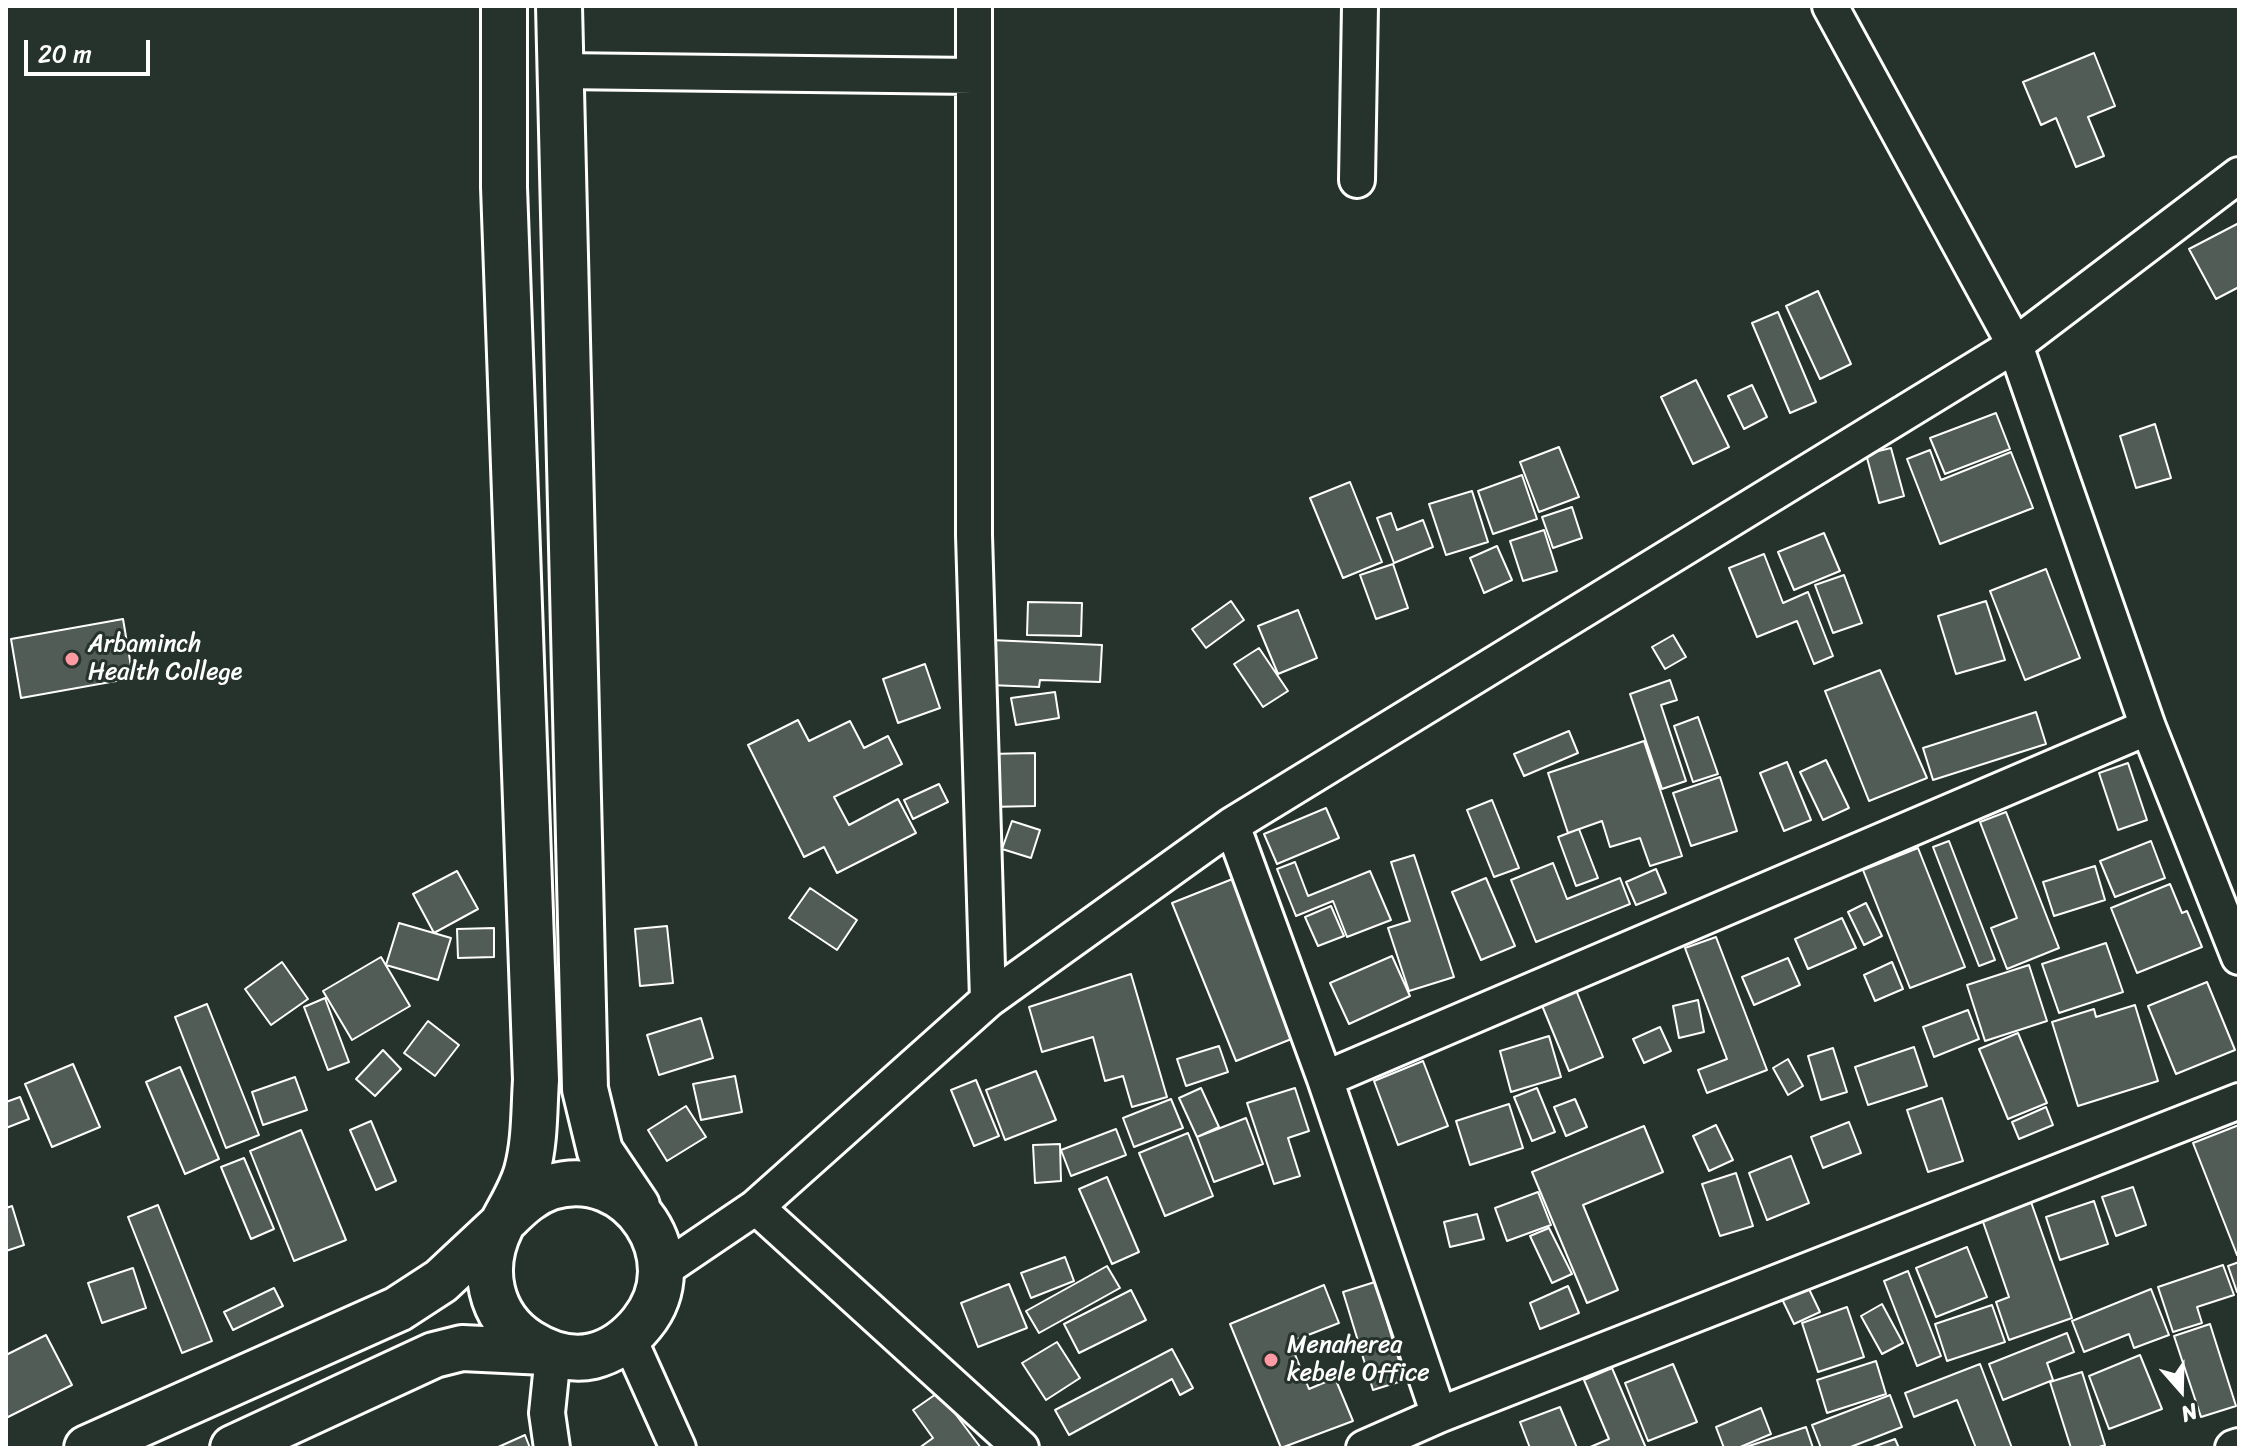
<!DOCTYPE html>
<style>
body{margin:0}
#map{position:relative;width:2245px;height:1454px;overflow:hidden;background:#26332d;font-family:Sriracha,sans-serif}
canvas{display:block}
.frame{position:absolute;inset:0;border:8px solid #fff;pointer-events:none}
.north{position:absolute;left:2141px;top:1350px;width:80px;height:80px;-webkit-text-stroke:6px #26332d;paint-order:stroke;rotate:160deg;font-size:22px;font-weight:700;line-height:32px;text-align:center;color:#fff}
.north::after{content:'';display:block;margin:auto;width:28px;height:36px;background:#fff;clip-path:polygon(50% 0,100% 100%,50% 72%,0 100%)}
.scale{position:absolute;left:24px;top:40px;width:126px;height:36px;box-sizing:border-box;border:4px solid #fff;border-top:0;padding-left:10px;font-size:24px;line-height:28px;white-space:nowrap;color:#fff;-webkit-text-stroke:6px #26332d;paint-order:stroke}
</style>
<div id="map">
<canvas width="2245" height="1454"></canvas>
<div class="frame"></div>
<div class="north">N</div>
<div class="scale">20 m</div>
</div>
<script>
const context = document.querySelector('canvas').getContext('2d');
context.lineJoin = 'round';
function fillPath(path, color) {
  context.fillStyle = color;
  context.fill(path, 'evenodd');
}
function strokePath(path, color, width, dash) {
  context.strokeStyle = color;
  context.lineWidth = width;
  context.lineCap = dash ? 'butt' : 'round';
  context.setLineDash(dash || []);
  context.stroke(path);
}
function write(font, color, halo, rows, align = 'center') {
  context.font = font + ' Sriracha,sans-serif';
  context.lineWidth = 6;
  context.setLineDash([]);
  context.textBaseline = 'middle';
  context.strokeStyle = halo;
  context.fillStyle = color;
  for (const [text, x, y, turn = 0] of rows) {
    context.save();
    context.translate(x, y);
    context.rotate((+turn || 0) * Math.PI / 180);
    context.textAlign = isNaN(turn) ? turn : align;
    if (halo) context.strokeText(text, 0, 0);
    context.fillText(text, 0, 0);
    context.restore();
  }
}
const building = new Path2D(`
 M2094,53L2115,106L2088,117L2104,156L2076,167L2056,118L2041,125L2023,82Z
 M2239,223V287L2216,299L2189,249Z
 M1818,291L1851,364L1820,379L1786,306Z
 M1778,312L1816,402L1790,413L1752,323Z
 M1696,380L1729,447L1693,464L1661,397Z
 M1752,385L1767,417L1744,429L1728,396Z
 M1996,413L2010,449L1945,474L1930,438Z
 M2155,424L2171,478L2136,488L2120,436Z
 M1559,447L1579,497L1539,512L1520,462Z
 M1891,448L1904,496L1879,503L1866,454Z
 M1930,450L1941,480L2011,452L2033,508L1940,544L1907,459Z
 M1522,475L1537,519L1493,534L1478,491Z
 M1350,482L1382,562L1343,578L1310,498Z
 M1472,491L1488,542L1446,555L1429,504Z
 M1572,507L1582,538L1553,548L1542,517Z
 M1391,513L1397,530L1423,520L1433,547L1394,563L1377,518Z
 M1544,530L1557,571L1523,581L1510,541Z
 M1824,533L1840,571L1794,590L1778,552Z
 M1497,546L1512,580L1484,593L1470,558Z
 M1764,554L1783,603L1808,592L1833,656L1814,664L1797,621L1757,637L1729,568Z
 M1393,564L1408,608L1376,619L1360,575Z
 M2046,569L2080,658L2025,680L1990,591Z
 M1844,575L1862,623L1833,633L1815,585Z
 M1231,601L1244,620L1206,648L1192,629Z
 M1986,601L2005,660L1956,674L1938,616Z
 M1028,602L1082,603L1081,636L1027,635Z
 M1298,610L1317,658L1278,674L1258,626Z
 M123,619L133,678L21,698L11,639Z
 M1673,635L1686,657L1665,669L1652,647Z
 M991,640L1102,645L1100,682L1040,680L1039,687L989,685Z
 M1259,648L1288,691L1263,707L1234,664Z
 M925,664L940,708L898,723L883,679Z
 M1880,670L1927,778L1869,801L1825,691Z
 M1670,680L1677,700L1661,705L1686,781L1662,789L1630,694Z
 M1055,692L1059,718L1016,725L1011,698Z
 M2036,712L2046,744L1933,780L1923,748Z
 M1698,717L1718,774L1693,782L1674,726Z
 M798,720L809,741L850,721L864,748L888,736L902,764L834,797L849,825L898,799L916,833L837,873L824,847L804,857L748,745Z
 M1569,731L1578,753L1524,776L1514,754Z
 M1644,741L1682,856L1650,866L1640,838L1610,847L1602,821L1568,833L1548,773Z
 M1035,753V806L989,807V754Z
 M1826,760L1849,808L1823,820L1800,772Z
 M1787,762L1811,820L1784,831L1760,773Z
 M2128,763L2147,820L2118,830L2099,773Z
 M1720,777L1737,831L1691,846L1673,793Z
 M939,784L948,802L913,819L904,800Z
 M1492,800L1519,868L1494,877L1467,810Z
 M1326,808L1339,838L1277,864L1264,834Z
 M2006,812L2059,948L2007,969L1991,928L2017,918L1980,822Z
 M1012,821L1040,830L1031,858L1002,849Z
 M1579,829L1598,878L1576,886L1558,837Z
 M1949,841L1995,960L1979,966L1933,847Z
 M2151,841L2165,878L2115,897L2100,861Z
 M1918,848L1965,967L1910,988L1863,870Z
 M1414,855L1454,977L1409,991L1388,928L1410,921L1391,862Z
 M1295,862L1308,896L1370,871L1391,920L1347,937L1333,901L1296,916L1277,869Z
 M1553,863L1567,899L1620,878L1630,904L1536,942L1511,880Z
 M2095,866L2105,900L2054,916L2043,882Z
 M1656,869L1666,893L1636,905L1626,882Z
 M457,871L478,909L434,933L413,894Z
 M1235,878L1299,1036L1236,1061L1172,903Z
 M1486,878L1515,946L1481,960L1452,892Z
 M2170,884L2182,913L2187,911L2202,947L2137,973L2111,908Z
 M810,888L857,920L837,950L789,918Z
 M1866,903L1882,936L1864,945L1848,912Z
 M1331,906L1344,936L1318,946L1305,917Z
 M1842,918L1856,948L1808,969L1795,939Z
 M399,923L451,938L438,980L386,965Z
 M667,926L673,983L640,986L635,929Z
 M494,928V957L458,958L457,929Z
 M1716,937L1767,1070L1707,1093L1698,1070L1727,1059L1685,948Z
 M2106,943L2123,992L2059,1013L2042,964Z
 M1392,956L1410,996L1349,1024L1330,983Z
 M381,957L410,1006L352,1040L323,991Z
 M1788,958L1800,985L1754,1005L1742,977Z
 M282,962L308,999L271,1025L245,989Z
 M1892,962L1903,989L1875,1001L1864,975Z
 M2029,965L2047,1021L1985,1041L1967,985Z
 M1131,974L1167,1097L1132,1107L1123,1076L1105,1081L1093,1037L1042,1052L1029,1007Z
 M2207,982L2235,1050L2176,1074L2148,1006Z
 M1576,990L1603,1057L1569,1071L1541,1003Z
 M325,998L349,1062L328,1070L304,1007Z
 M1698,1000L1704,1032L1679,1038L1673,1006Z
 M207,1004L259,1135L226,1148L175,1017Z
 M2135,1005L2158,1081L2078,1106L2052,1022L2094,1009L2096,1017Z
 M1968,1010L1979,1039L1934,1057L1923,1027Z
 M701,1018L713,1058L659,1075L647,1035Z
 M428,1021L459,1045L435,1076L404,1053Z
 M1660,1027L1671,1051L1644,1063L1633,1039Z
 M2018,1033L2047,1103L2008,1119L1979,1049Z
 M1549,1036L1561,1077L1511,1092L1500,1051Z
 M1219,1046L1228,1072L1186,1086L1177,1059Z
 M1914,1047L1927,1086L1868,1105L1855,1067Z
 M1833,1048L1847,1092L1821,1100L1808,1056Z
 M383,1050L401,1069L375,1096L356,1079Z
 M1788,1059L1803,1086L1788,1095L1773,1068Z
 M1423,1061L1448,1126L1398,1145L1374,1081Z
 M73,1064L100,1127L52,1147L25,1084Z
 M180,1067L219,1159L185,1174L146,1082Z
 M1036,1071L1056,1120L1005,1140L986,1090Z
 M735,1076L742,1112L701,1120L693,1084Z
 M295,1077L307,1110L263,1125L252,1092Z
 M976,1080L999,1136L974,1146L951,1090Z
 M1201,1088L1219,1127L1197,1137L1179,1098Z
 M1295,1088L1309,1131L1288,1138L1300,1176L1274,1184L1247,1103Z
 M1537,1088L1555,1132L1532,1141L1514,1097Z
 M20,1097L29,1119L6,1128V1102Z
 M1942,1098L1963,1161L1928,1172L1907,1110Z
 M1171,1099L1183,1128L1134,1147L1123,1118Z
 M1575,1099L1587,1127L1566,1136L1554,1107Z
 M1509,1104L1523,1148L1470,1165L1456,1121Z
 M686,1106L706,1137L667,1161L648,1130Z
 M2046,1107L2053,1125L2019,1139L2012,1122Z
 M1246,1118L1263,1164L1214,1182L1197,1137Z
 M371,1121L396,1181L376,1190L350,1130Z
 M1849,1122L1861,1153L1823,1168L1811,1137Z
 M1716,1125L1733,1160L1709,1171L1693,1136Z
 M2239,1125V1254L2237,1255L2193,1143Z
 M1644,1126L1663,1172L1583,1205L1618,1290L1587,1303L1532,1172Z
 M1116,1129L1126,1155L1071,1176L1061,1150Z
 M301,1130L346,1240L294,1261L250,1151Z
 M1188,1133L1213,1196L1165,1216L1139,1153Z
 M1060,1144L1061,1181L1035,1183L1033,1145Z
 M1791,1156L1809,1203L1767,1220L1749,1173Z
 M244,1158L274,1229L251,1239L221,1167Z
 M1736,1173L1753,1226L1720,1236L1702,1184Z
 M1107,1177L1139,1252L1112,1264L1079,1189Z
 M2133,1187L2146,1225L2116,1236L2102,1197Z
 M1538,1192L1551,1225L1507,1241L1495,1208Z
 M2094,1201L2108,1244L2060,1260L2046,1217Z
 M2031,1202L2072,1318L2009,1340L1996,1302L2009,1297L1982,1219Z
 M158,1205L212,1341L182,1353L128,1217Z
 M12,1206L24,1245L6,1251V1208Z
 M1477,1214L1484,1239L1450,1247L1444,1222Z
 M1549,1228L1572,1274L1552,1283L1530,1236Z
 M1967,1247L1987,1297L1936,1317L1916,1268Z
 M1065,1257L1074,1281L1031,1298L1021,1273Z
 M2239,1262V1291L2237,1292L2228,1266Z
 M2223,1265L2234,1295L2197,1307L2202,1323L2173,1332L2158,1287Z
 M1107,1266L1120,1288L1039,1333L1026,1311Z
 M133,1268L146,1308L102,1323L88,1283Z
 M1908,1271L1941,1356L1917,1366L1884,1281Z
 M1375,1282L1405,1380L1373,1390L1343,1292Z
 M1009,1284L1027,1328L978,1347L961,1303Z
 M1324,1285L1339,1323L1290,1342L1309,1389L1335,1378L1353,1421L1281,1448L1230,1324Z
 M1568,1286L1579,1313L1540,1329L1530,1303Z
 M1808,1287L1820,1312L1794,1324L1782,1299Z
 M274,1288L283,1306L233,1330L224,1312Z
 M2151,1289L2169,1335L2134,1348L2129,1334L2084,1352L2072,1321Z
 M1131,1290L1146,1320L1079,1353L1064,1324Z
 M1882,1304L1903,1343L1882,1354L1861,1316Z
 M1992,1305L2005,1342L1947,1361L1935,1324Z
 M1847,1307L1864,1357L1818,1372L1802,1323Z
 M2210,1324L2236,1406L2201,1417L2174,1336Z
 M2067,1333L2074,1352L2047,1363L2053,1380L2003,1400L1989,1364Z
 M46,1335L72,1385L6,1418V1355Z
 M1057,1342L1080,1378L1046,1400L1022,1363Z
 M1172,1349L1193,1388L1180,1395L1172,1379L1069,1435L1055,1410Z
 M2140,1355L2162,1409L2109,1429L2089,1376Z
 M1876,1361L1886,1394L1827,1413L1817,1380Z
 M1673,1364L1697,1422L1648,1441L1625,1383Z
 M1980,1364L2012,1448H1976L1957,1400L1914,1417L1905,1393Z
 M1612,1368L1646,1448H1588L1609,1439L1584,1380Z
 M2082,1372L2105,1445L2096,1448H2071L2050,1382Z
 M939,1392L981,1448H919L933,1438L913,1410Z
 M1890,1395L1902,1427L1848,1448H1821L1812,1425Z
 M1560,1407L1577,1448H1530L1520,1422Z
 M1761,1408L1771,1434L1738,1448H1724L1716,1427Z
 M1806,1427L1813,1448H1743Z
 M525,1435L530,1448H496Z
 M1895,1439L1899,1448H1870Z`);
fillPath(building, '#515c57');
strokePath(building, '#fff', 2);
const street = new Path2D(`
 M974,6V535L988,1000
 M1830,6L2015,345L2148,727L2239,957
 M559,71L974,76
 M1357,180L1360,6
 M1232,825L1325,1079L1439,1415
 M1325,1079L2148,727
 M756,1207L1021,1448
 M663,1270L756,1207L988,1000L1232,825L2015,345L2239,175
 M629,1339L678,1448
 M552,1448L547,1413L553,1355
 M1364,1448L1439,1415L2239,1101
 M2233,1448L2239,1446`);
const secondary = new Path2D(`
 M504,6V187L536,1080C534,1110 535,1142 527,1171C522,1190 510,1208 501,1226C480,1268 489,1316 529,1342C548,1354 571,1361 593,1356C613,1351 630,1338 642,1323C694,1260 631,1163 551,1187C533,1193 520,1205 507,1218
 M559,6L585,1089L600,1151L637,1206
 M87,1448L398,1309L441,1281L502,1224
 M233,1448L434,1355L462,1348L545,1352`);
strokePath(street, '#fff', 40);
strokePath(secondary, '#fff', 50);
strokePath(street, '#26332d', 34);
strokePath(secondary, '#26332d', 44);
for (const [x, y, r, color] of [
 [72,659,8,"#ff9aa2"],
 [1271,1360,8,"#ff9aa2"]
]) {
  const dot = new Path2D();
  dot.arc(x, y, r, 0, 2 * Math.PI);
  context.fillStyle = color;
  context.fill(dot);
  strokePath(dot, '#26332d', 3);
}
write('24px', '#fff', '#26332d', [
 ["Arbaminch",88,645],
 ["Health College",88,673],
 ["Menaherea",1287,1346],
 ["kebele Office",1287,1374]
], 'left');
</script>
